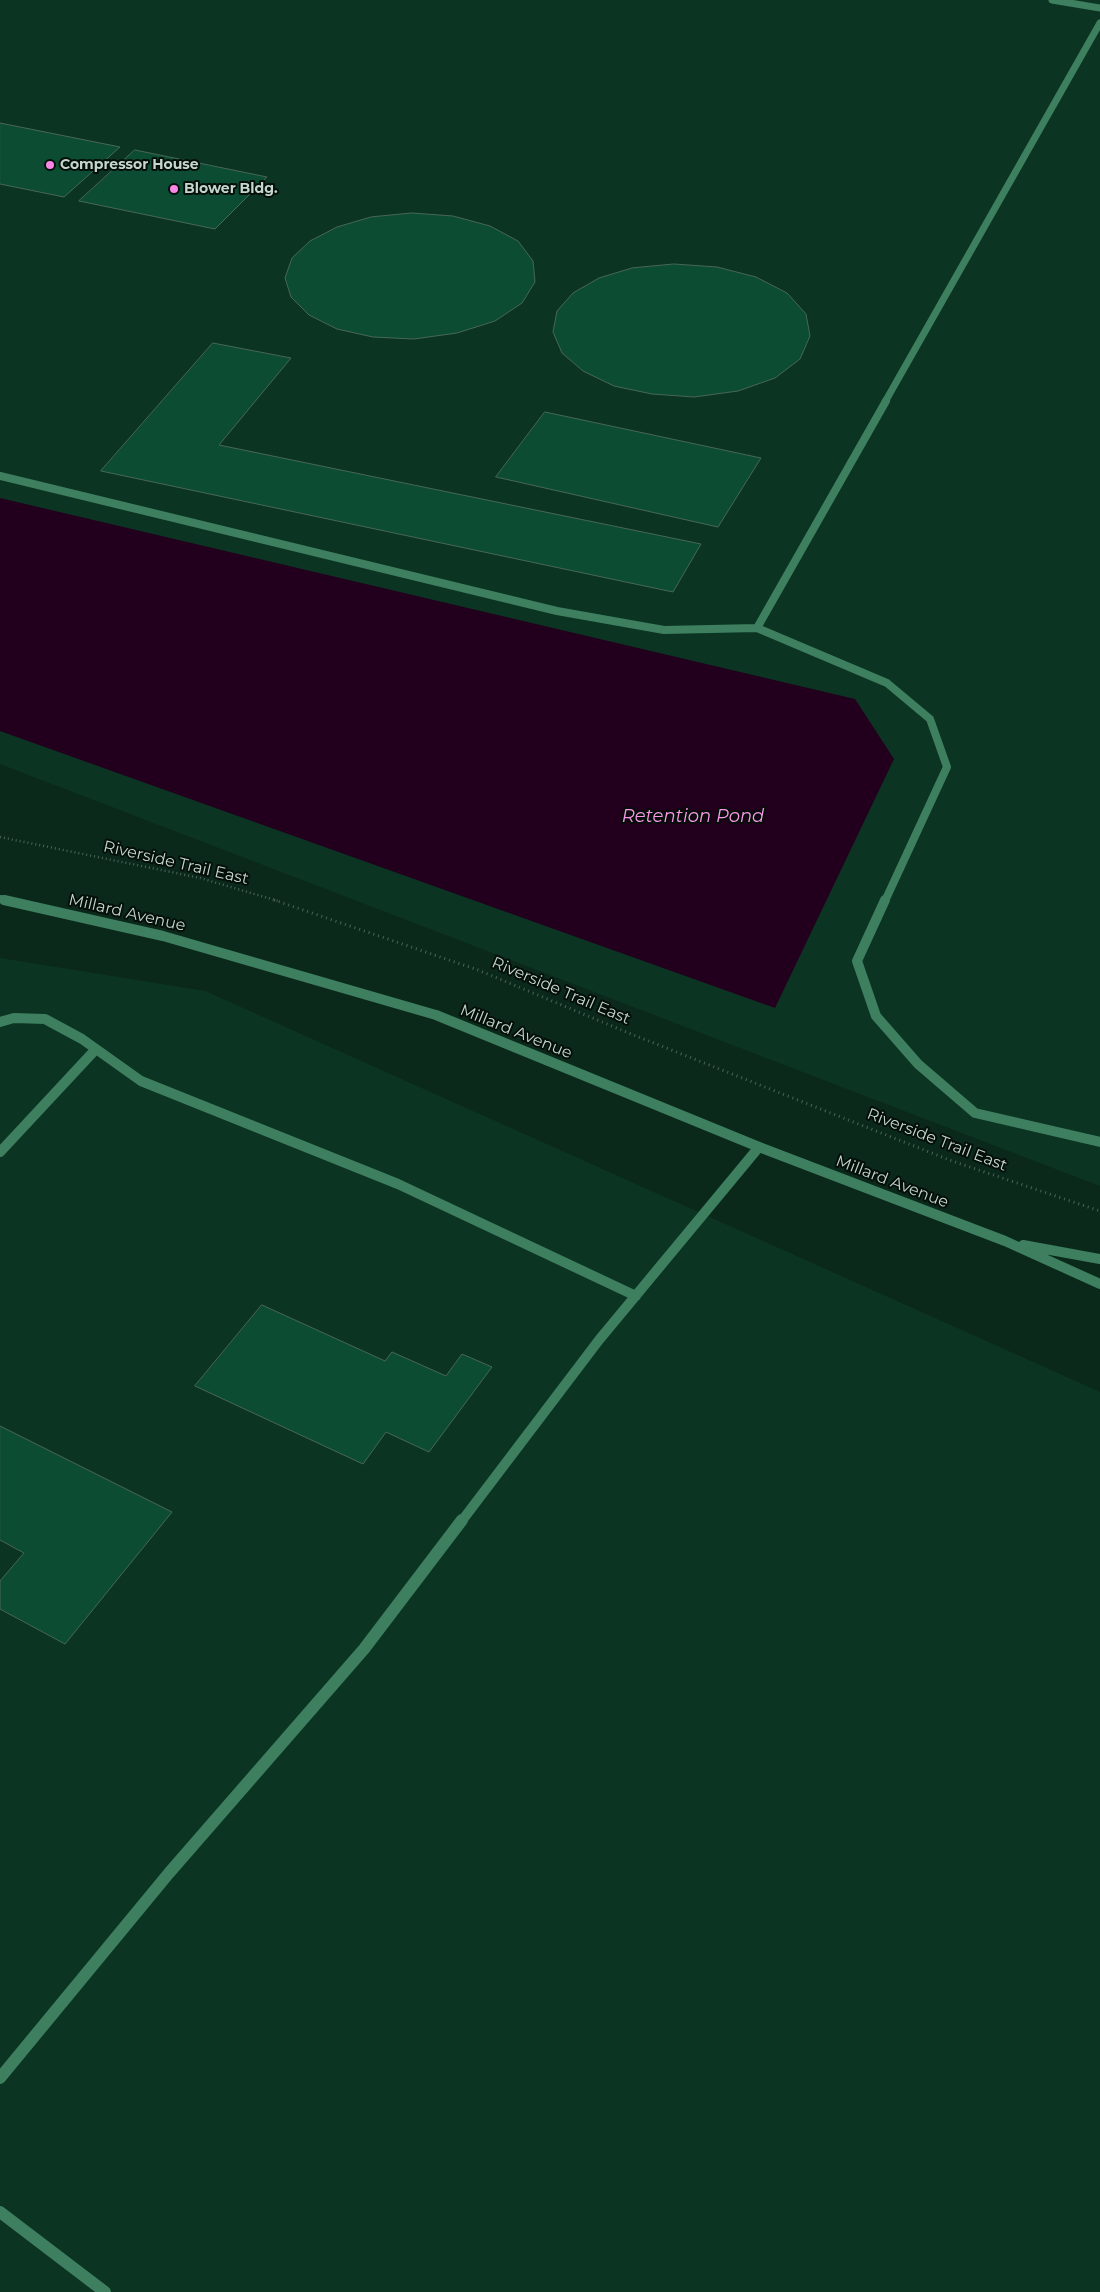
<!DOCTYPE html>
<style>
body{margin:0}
canvas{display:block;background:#0a291b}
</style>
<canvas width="1100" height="2292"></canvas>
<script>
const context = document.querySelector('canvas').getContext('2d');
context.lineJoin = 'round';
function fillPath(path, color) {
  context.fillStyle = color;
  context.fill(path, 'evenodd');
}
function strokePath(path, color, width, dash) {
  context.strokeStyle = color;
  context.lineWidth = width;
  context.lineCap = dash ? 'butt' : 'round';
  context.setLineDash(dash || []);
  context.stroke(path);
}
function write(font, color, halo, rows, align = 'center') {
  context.font = font + ' Montserrat,sans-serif';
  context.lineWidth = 4;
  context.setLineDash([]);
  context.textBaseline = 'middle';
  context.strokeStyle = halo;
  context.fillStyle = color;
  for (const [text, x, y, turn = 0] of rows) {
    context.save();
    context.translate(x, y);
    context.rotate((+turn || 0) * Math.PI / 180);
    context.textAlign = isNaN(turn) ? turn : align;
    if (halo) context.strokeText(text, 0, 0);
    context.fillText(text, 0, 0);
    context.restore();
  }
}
fillPath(new Path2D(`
 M0,0H1100V1186L0,764Z
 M0,958L205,991L1100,1392V2292H0Z`), '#0c3422');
fillPath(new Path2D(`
 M0,498L855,699L894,759L775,1008L0,731Z`), '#22001d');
const building = new Path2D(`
 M0,123L120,147L64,197L0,184Z
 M135,150L267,177L215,229L79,201Z
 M412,213L453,216L490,226L518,241L533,261L535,282L522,303L495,321L457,333L414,339L373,337L337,329L309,315L291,297L285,278L292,258L310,241L337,227L371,217Z
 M674,264L717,267L756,277L787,293L806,314L810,336L800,359L775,378L738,391L694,397L652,394L614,386L583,371L562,353L553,332L557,311L573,293L599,278L632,268Z
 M213,343L291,358L219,445L701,544L673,592L101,471Z
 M545,412L761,458L718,527L496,477Z
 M262,1305L385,1361L392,1352L446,1376L462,1354L492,1367L429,1452L386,1432L363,1464L195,1386Z
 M0,1426L172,1512L65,1644L0,1609V1581L24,1553L0,1540Z`);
fillPath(building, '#0c4c32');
strokePath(building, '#486756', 1);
strokePath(new Path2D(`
 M0,837L200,878L278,901`), '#496457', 2.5, [1, 3]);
strokePath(new Path2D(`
 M274,900L478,970L631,1034L952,1161L1100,1211`), '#496457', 3, [1, 4]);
strokePath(new Path2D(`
 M1052,0L1100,8
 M885,402L1100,23`), '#3d7f5f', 7);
strokePath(new Path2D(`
 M0,476L557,611L664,630L757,628
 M885,901L947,767L930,719L887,683L757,628L886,401`), '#3d7f5f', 8);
strokePath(new Path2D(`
 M885,900L857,961L876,1016L918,1064L975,1113L1100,1142
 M0,1022L14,1018L45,1019L82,1039L141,1081L398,1184L636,1296
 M0,1152L96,1049
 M461,1522L599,1340L759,1147`), '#3d7f5f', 10);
strokePath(new Path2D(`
 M0,2078L169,1873L364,1649L462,1520
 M0,2212L105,2292`), '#3d7f5f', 12);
strokePath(new Path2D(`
 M0,899L10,901`), '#3d7f5f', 8);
strokePath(new Path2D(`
 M4,900L163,936L436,1015L759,1147L1005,1241L1100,1284
 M1023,1245L1100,1259`), '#3d7f5f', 10);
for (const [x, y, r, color] of [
 [50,165,5,"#fa87e6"],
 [174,189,5,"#fa87e6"]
]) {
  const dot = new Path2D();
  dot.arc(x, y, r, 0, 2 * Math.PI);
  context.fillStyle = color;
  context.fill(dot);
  strokePath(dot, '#040f09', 2);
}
write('bold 14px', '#c5d6cc', '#040f09', [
 ["Compressor House",60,165],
 ["Blower Bldg.",184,189]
], 'left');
write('16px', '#c5d6cc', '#040f09', [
 ["Riverside Trail East",176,863,13],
 ["Millard Avenue",127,913,13],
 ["Riverside Trail East",561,991,23],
 ["Millard Avenue",516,1032,22],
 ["Riverside Trail East",937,1140,21],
 ["Millard Avenue",892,1182,21]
]);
write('italic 18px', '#fc97ea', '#040f09', [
 ["Retention Pond",693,817]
]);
</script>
